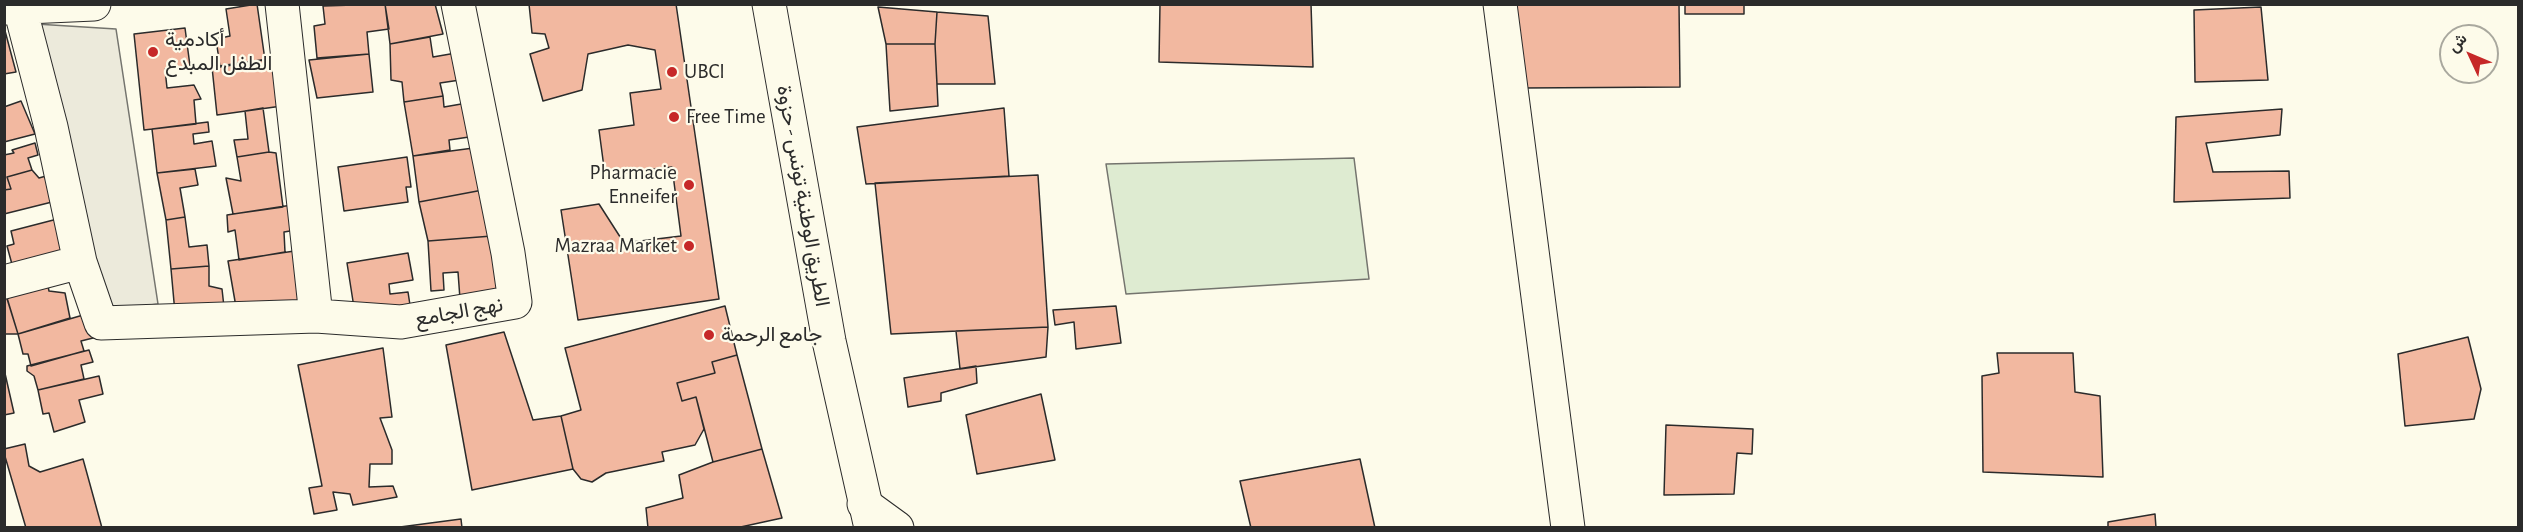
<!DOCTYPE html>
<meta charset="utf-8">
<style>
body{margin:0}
#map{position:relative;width:2523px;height:532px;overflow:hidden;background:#fdfbea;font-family:"Alegreya Sans",Vazirmatn,sans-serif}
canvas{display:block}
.frame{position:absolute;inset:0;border:6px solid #2b2b2b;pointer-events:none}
.north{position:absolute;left:2439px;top:24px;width:60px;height:60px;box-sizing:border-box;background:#fdfbea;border:2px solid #a9a89e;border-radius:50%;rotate:314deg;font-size:16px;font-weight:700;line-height:24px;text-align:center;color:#2b2b2b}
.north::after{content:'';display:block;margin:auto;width:21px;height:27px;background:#c62828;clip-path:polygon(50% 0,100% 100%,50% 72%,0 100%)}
</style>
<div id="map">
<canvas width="2523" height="532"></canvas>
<div class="frame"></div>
<div class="north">ش</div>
</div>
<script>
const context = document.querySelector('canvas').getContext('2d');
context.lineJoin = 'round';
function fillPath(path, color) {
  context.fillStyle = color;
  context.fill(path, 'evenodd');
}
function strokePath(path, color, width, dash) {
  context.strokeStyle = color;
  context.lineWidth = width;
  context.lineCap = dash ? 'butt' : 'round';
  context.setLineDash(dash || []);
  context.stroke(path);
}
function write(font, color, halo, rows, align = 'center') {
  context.font = font + ' "Alegreya Sans",Vazirmatn,sans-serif';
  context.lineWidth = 4.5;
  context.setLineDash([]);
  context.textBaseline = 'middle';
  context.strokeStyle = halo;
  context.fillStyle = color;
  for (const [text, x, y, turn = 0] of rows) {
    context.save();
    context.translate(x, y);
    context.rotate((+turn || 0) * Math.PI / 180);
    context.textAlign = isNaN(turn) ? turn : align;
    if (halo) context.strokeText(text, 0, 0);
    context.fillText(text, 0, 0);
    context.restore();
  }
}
const green = new Path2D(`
 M1354,158L1369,279L1126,294L1106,164Z`);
fillPath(green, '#deebd1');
strokePath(green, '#74746e', 1.5);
const parking = new Path2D(`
 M36,24L116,29L158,304L103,311Z`);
fillPath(parking, '#eceadb');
strokePath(parking, '#74746e', 1.5);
const building = new Path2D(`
 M257,4L265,60L220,67L216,39L230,36L226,9Z
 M385,4H435L443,34L390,44Z
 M385,4L389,29L367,32L369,54L317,58L314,26L325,24L323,6Z
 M529,4H676L719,299L578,320L561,210L599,204L624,243L681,236L672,167L605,175L599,130L634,125L630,93L661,89L655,50L628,45L588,54L582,90L543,101L530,54L549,48L545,34L532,33Z
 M1160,4H1311L1313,67L1159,62Z
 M1511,4H1679L1680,87L1523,88Z
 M1685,4H1744V14H1685Z
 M878,7L937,12L935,44H886Z
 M2261,7L2268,80L2195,82L2194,10Z
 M937,12L988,16L995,84H937L935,44Z
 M4,27L16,72L4,74Z
 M185,28L190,66L165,69L167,88L194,85L201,99L194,100L196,124L144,130L134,34Z
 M430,37L433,57L456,53L460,80L440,83L443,96L404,102L402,82L391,80L390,44Z
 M886,44H935L938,106L890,111Z
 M369,54L373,92L317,98L309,60Z
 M275,58L282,106L217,115L212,67Z
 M443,96L444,107L467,103L469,137L449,140L450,150L413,156L404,102Z
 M21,101L35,134L4,142V107Z
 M263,108L269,152L237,157L234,140L248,139L245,111Z
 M1004,108L1009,176L866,184L857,127Z
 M2282,109L2280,135L2206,143L2213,172L2289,171L2290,198L2174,202L2176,117Z
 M208,122L209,132L193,134L194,144L212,141L216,166L157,173L152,129Z
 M35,143L38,155L28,158L32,170L7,177L11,189L4,190V155L14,153L12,150Z
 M481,147L488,189L419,202L413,156Z
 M269,152L276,153L283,207L233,214L226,178L241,181L237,157Z
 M407,157L411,187H406L408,202L344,211L338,167Z
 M195,169L198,185L180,188L185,217L166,220L157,173Z
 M32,170L39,178L46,176L52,202L4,214V190L11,189L7,177Z
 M1038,175L1048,327L891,334L875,183Z
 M488,189L492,236L428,241L419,202Z
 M292,205L296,230L284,232L285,252L239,260L235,230L228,232L227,215Z
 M65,217L74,251L13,268L7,246L14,244L11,231Z
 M185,217L189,247L207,245L209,266L171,269L166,220Z
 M492,236L502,297L460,299L458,272L443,273L444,290L431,291L428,241Z
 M301,250L309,302L236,307L228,261Z
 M408,253L413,280L389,284L390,294L408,292L410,305L355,314L347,263Z
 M209,266V286L222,289L224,307L175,313L171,269Z
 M46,277L49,291L65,293L70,318L18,334L4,288Z
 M4,289L18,334H4Z
 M725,306L737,355L712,362L715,373L677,383L682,401L696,397L704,429L695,445L662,452L664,461L606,473L592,482L581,479L573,469L561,416L581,410L565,348Z
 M1116,306L1121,343L1076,349L1074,322L1055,325L1053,310Z
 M90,313L97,337L81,341L84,351L31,366L28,354H23L18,334Z
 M1048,327L1046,357L960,369L956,331Z
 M504,332L533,420L561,416L573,469L472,490L446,345Z
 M2468,337L2481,389L2474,419L2405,426L2398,354Z
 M383,348L392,417L380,418L392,450V464H370L369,487L393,486L397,497L353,505L350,494L333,492L337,510L314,514L309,488L322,486L298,365Z
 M89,350L93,362L81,365L84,379L38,390L34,376L27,371V366Z
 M1997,353H2073L2075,392L2100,396L2103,477L1983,472L1982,376L1999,373Z
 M737,355L762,449L713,462L696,397L682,401L677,383L715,373L712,362Z
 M976,366L977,383L941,393V401L908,407L904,378Z
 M4,369L14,413L4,415Z
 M99,376L103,394L79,400L85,422L54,432L49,413L43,414L38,390Z
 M1041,394L1055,460L977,474L966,415Z
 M1666,425L1753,429L1752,454L1737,453L1734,494L1664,495Z
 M25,444L29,466L40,472L83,459L102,528H26L4,453V449Z
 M762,449L782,518L736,528H648L646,508L683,498L679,475L713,462Z
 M1360,459L1375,528H1251L1240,481Z
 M2155,514L2156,528H2108V522Z
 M461,519L462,528H400V527Z`);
fillPath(building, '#f2b8a0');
strokePath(building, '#2b2b2b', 1.5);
const minor = new Path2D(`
 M19,4L51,127L80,262L101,323L316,316L401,322L515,302L508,253L458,4
 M282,4L316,316
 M1500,4L1568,528
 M4,8L94,4
 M4,282L80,262
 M864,504L897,528`);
const major = new Path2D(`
 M769,4L829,341L871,528`);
strokePath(minor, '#2b2b2b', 35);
strokePath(major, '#2b2b2b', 35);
strokePath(minor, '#fdfbea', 33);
strokePath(major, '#fdfbea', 33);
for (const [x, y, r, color] of [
 [153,52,6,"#c62828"],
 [672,72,6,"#c62828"],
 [674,117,6,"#c62828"],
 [689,185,6,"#c62828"],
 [689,246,6,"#c62828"],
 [709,335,6,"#c62828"]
]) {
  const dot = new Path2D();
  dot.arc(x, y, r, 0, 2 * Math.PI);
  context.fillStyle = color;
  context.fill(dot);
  strokePath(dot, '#fdfbea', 2);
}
write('21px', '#2b2b2b', '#fdfbea', [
 ["أكادمية",165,40],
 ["الطفل المبدع",165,64],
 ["UBCI",684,72],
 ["Free Time",686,117],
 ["Pharmacie",677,173,"right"],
 ["Enneifer",677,197,"right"],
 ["Mazraa Market",677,246,"right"],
 ["جامع الرحمة",721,335]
], 'left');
write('21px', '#2b2b2b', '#fdfbea', [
 ["الطريق الوطنية تونس - حزوة",803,196,80],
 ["نهج الجامع",459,312,-10]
]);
</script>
